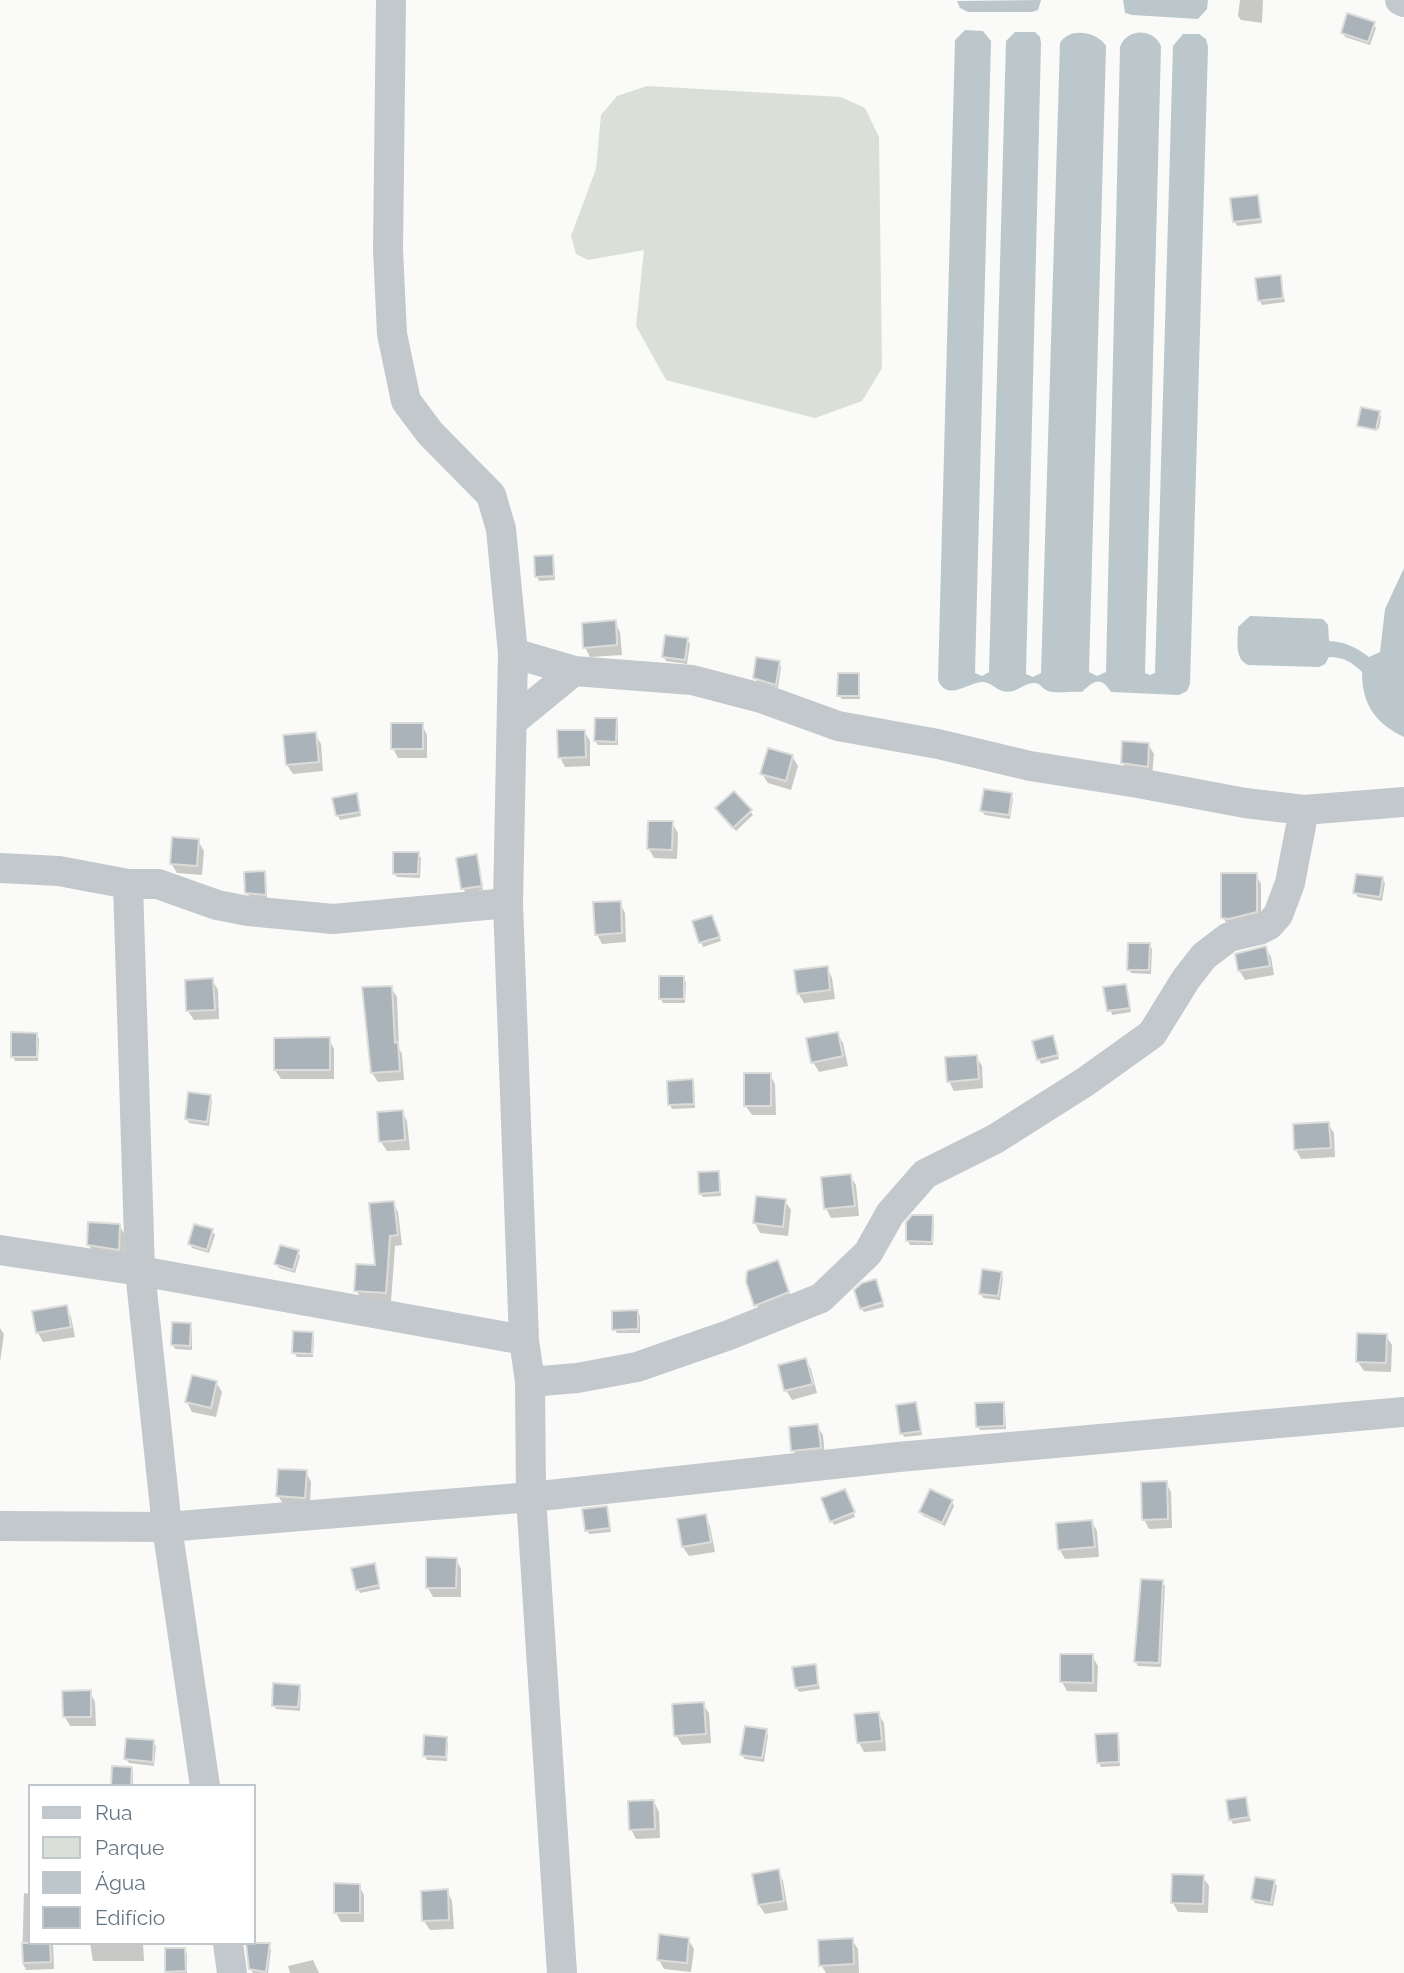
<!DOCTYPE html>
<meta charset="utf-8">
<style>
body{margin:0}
#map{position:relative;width:1404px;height:1973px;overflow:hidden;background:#fafaf8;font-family:Raleway,sans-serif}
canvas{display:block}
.legend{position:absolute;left:28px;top:1784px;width:228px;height:161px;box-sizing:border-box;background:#fff;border:2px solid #c1c8cd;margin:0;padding:9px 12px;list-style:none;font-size:21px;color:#657683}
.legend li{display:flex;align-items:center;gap:14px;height:35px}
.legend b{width:35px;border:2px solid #c1c8cd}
</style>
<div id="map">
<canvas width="1404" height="1973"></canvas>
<ul class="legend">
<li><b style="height:9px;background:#c3c8cc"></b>Rua</li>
<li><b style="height:19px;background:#dadfd7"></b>Parque</li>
<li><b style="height:19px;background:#bbc7cb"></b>Água</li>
<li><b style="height:19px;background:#aab3b9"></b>Edifício</li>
</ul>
</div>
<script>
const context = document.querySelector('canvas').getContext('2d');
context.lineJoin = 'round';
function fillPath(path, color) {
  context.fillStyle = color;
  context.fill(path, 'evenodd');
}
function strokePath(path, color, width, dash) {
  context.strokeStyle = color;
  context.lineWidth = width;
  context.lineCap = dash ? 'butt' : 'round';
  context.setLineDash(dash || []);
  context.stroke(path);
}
fillPath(new Path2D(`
 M647,86L841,97L865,108L879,137L882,368L862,401L815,418L666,380L636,326L644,250L588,260L576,254L571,236L596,169L601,115L617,96Z`), '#dadfd7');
fillPath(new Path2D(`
 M1041,0L1038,10L1032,12H968L960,8L957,1Z
 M1123,0H1208L1207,9L1198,19L1132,15L1125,13Z
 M965,30L983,31L991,41L975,673L982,676L989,672L1006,41L1015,32H1035L1040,37L1041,43L1026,674L1033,677L1041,673L1060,43C1069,27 1097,31 1106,46L1089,672L1097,676L1106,672L1120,47C1127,28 1153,28 1161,46L1145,673L1150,675L1155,673L1173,46L1183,34H1199L1206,39L1208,47L1190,684L1187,691L1179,695L1111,692C1101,676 1094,680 1082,692C1072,691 1057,694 1048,691C1042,689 1041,683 1034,683C1022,683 1016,695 1002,691C994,688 991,682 982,682C967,683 947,702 938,680L955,40Z
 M1404,568V737C1375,723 1362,704 1362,672C1352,662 1343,657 1329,657L1325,664L1319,667L1248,665C1234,658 1238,642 1238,627L1250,616L1323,619L1328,625L1329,641C1345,642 1356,647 1369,657L1380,652L1385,609Z`), '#bbc7cb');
fillPath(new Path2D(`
 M1240,0H1263L1262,23L1241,20L1238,16Z
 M1373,24L1376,28L1370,45L1345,37L1343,33Z
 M1257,197L1262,223L1237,226L1235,222Z
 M1280,277L1285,302L1262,305L1260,301Z
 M1362,409L1379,412L1381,417L1379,429L1359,424V426V425Z
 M552,557L554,561L555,580L539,581L537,576Z
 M615,622L620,632L622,655L590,657L585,647Z
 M687,640L690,644L687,664L666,661L664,657Z
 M779,662L781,667L778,688L757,682L755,677Z
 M858,675L860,679V699H842L839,695Z
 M616,720L618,724V745H598L595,741Z
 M422,725L427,735V758H398L393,748Z
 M584,731L590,741V766L565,767L560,757Z
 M315,734L321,744L323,771L293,774L287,765Z
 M1148,744L1154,754L1152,776L1128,772L1122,762Z
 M792,756L798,766L791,790L768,783L762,774Z
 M356,795L361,816L340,820L338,816Z
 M1011,795L1013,799L1010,819L985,815L982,811Z
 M750,811L753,815L736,831L720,813Z
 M672,823L678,833L677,859L654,858L649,849Z
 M198,841L204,851L202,875L177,873L171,863Z
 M418,854L421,858L420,878L397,877L394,873Z
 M476,856L483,890L465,893L458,859Z
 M264,873L266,877L267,899L249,896L247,892Z
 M1256,875L1261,884V921L1228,926L1223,917Z
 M1382,879L1385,883L1382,901L1358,897L1355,893Z
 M620,903L625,913L626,942L602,944L597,934Z
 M714,921L721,941L703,947L694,922Z
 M1149,945L1152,949L1151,974L1131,973L1129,969Z
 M1265,948L1271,957L1274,975L1245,980L1239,970Z
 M827,968L832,978L835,999L804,1003L798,993Z
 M661,977L683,978L686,982L685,1003H663L661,999Z
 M212,980L218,990L219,1019L194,1020L188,1011Z
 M1125,986L1131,1012L1112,1015L1105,989Z
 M391,988L397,997L399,1049L402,1054L404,1080L378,1082L372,1073L368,1020Z
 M837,1033L843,1043L848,1066L819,1072L813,1062Z
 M36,1034L39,1039L38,1061H15L13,1057Z
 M329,1039L334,1049V1079H281L275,1070Z
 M1054,1041L1059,1059L1041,1064L1039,1059Z
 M976,1057L982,1066L983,1088L954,1091L949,1081Z
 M770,1075L775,1084L776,1115H752L746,1106Z
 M692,1081L694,1085L695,1108L672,1109L670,1105Z
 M210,1096L212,1100L209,1126L189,1123L187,1119Z
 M402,1112L407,1121L410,1150L387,1151L381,1142L379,1114Z
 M1328,1124L1334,1133L1335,1157L1301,1159L1296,1150Z
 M718,1173L720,1177L721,1196L703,1197L700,1193Z
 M850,1176L856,1185L859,1216L831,1218L826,1208Z
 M785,1201L791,1210L788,1236L760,1233L755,1223Z
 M393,1203L398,1212L402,1245L395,1246L391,1302L362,1300L356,1290L377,1267Z
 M932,1217L934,1221L933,1245H910L908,1241Z
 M119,1225L125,1235L124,1259L95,1255L89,1245Z
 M212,1231L215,1235L209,1253L192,1248L190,1244Z
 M298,1252L300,1256L295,1273L279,1268L276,1264Z
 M778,1263L793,1302L761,1315L748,1282Z
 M1001,1274L1003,1278L1000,1300L983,1298L981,1293Z
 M878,1285L884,1307L864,1312L861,1308Z
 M66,1307L71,1317L75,1337L43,1342L38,1333Z
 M637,1312L640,1316V1333H617L614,1329Z
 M190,1324L192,1329V1350L175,1349L173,1345Z
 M0,1328L4,1334L0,1362Z
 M312,1334L314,1338L313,1357H297L294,1352Z
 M1386,1336L1392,1345L1391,1372L1364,1371L1358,1362Z
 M805,1360L811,1369L817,1393L792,1400L786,1390Z
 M216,1382L222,1392L216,1417L192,1412L187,1402Z
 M916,1404L922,1435L904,1437L902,1433Z
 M1003,1404L1005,1408L1006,1429L980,1430L978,1426Z
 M817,1426L823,1435L825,1457L799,1460L793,1450Z
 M306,1472L311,1482L310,1507L284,1505L278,1496Z
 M1166,1483L1171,1492L1172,1528L1149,1529L1144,1519Z
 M847,1495L855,1517L834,1525L832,1521Z
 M952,1501L954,1506L945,1526L923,1516L921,1512Z
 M606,1508L611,1532L589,1534L587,1530Z
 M705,1516L710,1526L715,1552L689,1556L683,1547Z
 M1092,1522L1097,1531L1099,1557L1065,1559L1060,1550Z
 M456,1559L461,1569V1597H433L428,1588Z
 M374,1565L380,1589L360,1593L358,1589Z
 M1162,1582L1165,1586L1161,1667L1138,1666L1136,1662Z
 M1092,1656L1098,1666L1097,1692L1067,1691L1062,1682Z
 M815,1666L820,1689L799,1692L796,1687Z
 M299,1687L301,1691L300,1711L276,1709L274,1705Z
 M90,1692L95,1702L96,1726H70L65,1717Z
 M703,1704L709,1713L711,1743L682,1745L676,1735Z
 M878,1714L884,1723L886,1751L864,1752L859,1743L856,1715Z
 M766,1731L768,1735L764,1762L745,1759L742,1755Z
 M1117,1735L1119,1739L1120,1766L1101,1767L1099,1763L1097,1736Z
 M446,1738L448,1743L447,1761L427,1760L425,1756Z
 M153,1742L156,1746L154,1766L129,1763L126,1759Z
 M131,1769L133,1773V1786H113Z
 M1245,1799L1251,1821L1233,1824L1231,1820Z
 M654,1802L659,1812L660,1838L636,1839L631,1829Z
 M778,1871L783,1881L788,1910L765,1914L759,1905Z
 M1203,1877L1209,1886L1208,1913L1178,1912L1173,1903Z
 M1274,1882L1277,1886L1273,1906L1255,1903L1252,1898Z
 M359,1886L364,1895V1922H341L336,1913Z
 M447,1891L452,1901L454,1929L430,1930L424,1921Z
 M24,1893L30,1894V1943H53L54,1969L26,1970L22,1962Z
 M688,1939L694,1949L691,1972L664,1969L659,1960Z
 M852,1940L858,1949L859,1973H826L821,1965Z
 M90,1943H143L144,1961H93Z
 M269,1946L271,1950L268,1973H253L251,1969Z
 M184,1949L187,1954V1973H168Z
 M313,1960L319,1973H290L288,1966Z`), '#0003');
const building = new Path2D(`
 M1347,13L1375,22L1368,42L1341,33Z
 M1258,195L1261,219L1233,222L1230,198Z
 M1281,275L1283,298L1258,301L1255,278Z
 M1361,407L1380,411L1376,430L1357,426Z
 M553,555L554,576L535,577L534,556Z
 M616,620L617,645L583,648L582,623Z
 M665,635L688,638L685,660L662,657Z
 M756,657L780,661L776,685L753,678Z
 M838,673H859V696H837Z
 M595,718H617L616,742L594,741Z
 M391,723H423V749H391Z
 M557,730H585L586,757L558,758Z
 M316,732L319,762L286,765L283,735Z
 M1122,741L1149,743L1148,767L1121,763Z
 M768,748L793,755L786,781L760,774Z
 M984,789L1012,793L1009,815L980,811Z
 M734,791L752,810L733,828L715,808Z
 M357,793L360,812L336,816L332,798Z
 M648,821H673L672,850L647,849Z
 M172,837L199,839L197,866L170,864Z
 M393,852H419L418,874H393Z
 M477,854L482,886L461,889L456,858Z
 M265,871L266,895L245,893L244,872Z
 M1221,873H1257V912L1229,919L1221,918Z
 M1356,874L1383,877L1380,897L1353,893Z
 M621,901L622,933L595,935L593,902Z
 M712,915L720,937L699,943L692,921Z
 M1128,943H1150L1149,970H1127Z
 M1266,946L1270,966L1238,971L1235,954Z
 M828,966L830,990L797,994L794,970Z
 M659,976H684V999H659Z
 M213,978L215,1010L186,1011L185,980Z
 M1126,984L1130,1008L1107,1011L1103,987Z
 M392,986L395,1043L398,1042L400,1071L371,1073L362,987Z
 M11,1032L37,1033V1057H11Z
 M838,1032L843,1056L811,1063L806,1038Z
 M1053,1035L1058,1055L1037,1060L1032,1041Z
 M330,1037V1070H274V1038Z
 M977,1055L979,1079L947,1082L945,1057Z
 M744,1073H771V1106H744Z
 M693,1079L694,1104L668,1105L667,1081Z
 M188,1092L211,1095L207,1122L185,1119Z
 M403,1110L405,1140L379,1142L377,1112Z
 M1329,1122L1331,1148L1294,1150L1293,1124Z
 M719,1171L720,1192L699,1194L698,1172Z
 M851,1174L855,1206L824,1209L821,1177Z
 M756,1196L786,1199L783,1227L753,1223Z
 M394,1201L398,1235L390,1236L386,1293L354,1291L356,1264L375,1265L369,1203Z
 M912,1215H933L932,1242L906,1241V1222Z
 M88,1222L120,1224L119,1250L87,1245Z
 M194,1224L213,1229L207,1250L188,1244Z
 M280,1245L299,1250L293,1270L274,1264Z
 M778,1260L789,1292L754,1306L746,1282L747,1271Z
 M982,1269L1002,1272L998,1296L979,1294Z
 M876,1279L883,1302L860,1309L854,1290L862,1283Z
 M67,1305L71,1327L36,1333L32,1311Z
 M638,1310V1329L612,1330V1311Z
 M172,1322L191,1323L190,1346L171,1345Z
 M293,1331L313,1332L312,1354L292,1353Z
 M1357,1333L1387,1334L1386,1363L1356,1362Z
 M806,1358L813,1384L784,1391L778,1365Z
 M192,1375L217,1381L211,1408L185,1402Z
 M916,1402L921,1431L900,1434L896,1405Z
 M1004,1402V1426L976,1427L975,1403Z
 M818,1424L821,1448L791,1451L789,1427Z
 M278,1469L307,1470L305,1498L276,1496Z
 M1167,1481L1168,1519L1142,1520L1141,1482Z
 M845,1489L855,1512L830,1522L821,1498Z
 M930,1489L953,1500L942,1523L919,1512Z
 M607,1506L610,1528L585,1531L582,1509Z
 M706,1514L711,1542L682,1547L677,1519Z
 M1092,1520L1095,1547L1058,1550L1056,1523Z
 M426,1557L457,1558L456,1588H426Z
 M375,1563L379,1585L356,1590L351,1568Z
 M1141,1579L1163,1580L1159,1663L1134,1662Z
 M1060,1654H1093V1683L1060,1682Z
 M816,1664L818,1685L795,1688L792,1667Z
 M273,1683L300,1685L298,1707L272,1706Z
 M91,1690V1717H63L62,1691Z
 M704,1702L706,1734L674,1736L672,1704Z
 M879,1712L882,1741L857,1743L854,1714Z
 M745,1726L767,1729L762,1758L740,1755Z
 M1118,1733L1119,1762L1097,1763L1095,1734Z
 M424,1735L447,1737L446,1757L423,1756Z
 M126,1738L154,1740L153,1762L124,1759Z
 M112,1766L132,1767L131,1786H111Z
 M1246,1797L1249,1817L1229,1820L1226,1800Z
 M654,1800L655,1829L629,1830L628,1801Z
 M779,1869L784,1901L758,1905L752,1874Z
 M1172,1874L1204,1875L1203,1904L1171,1903Z
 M1255,1877L1275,1880L1271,1903L1251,1899Z
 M334,1883L360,1884V1913H334Z
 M448,1889L449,1920L422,1921L421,1891Z
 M659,1934L689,1938L687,1963L657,1960Z
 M853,1938L854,1964L819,1966L818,1940Z
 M22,1943H50L51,1962L23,1963Z
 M246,1943H270L266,1972L249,1969Z
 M165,1948H185L186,1971L165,1972Z`);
fillPath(building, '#aab3b9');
strokePath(building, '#dcdcda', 2);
strokePath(new Path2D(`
 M391,0L388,250L392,334L406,401L430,433L491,495L501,529L513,653L508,903L524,1340L530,1382L531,1497L562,1973
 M1400,0L1404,2
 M513,653L574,671L692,680L761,698L838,726L938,744L1030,766L1138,783L1245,803L1304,810L1404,802
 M513,721L574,671
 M0,868L59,871L128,884H158L217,905L248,911L333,919L508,903
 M128,884L140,1271L167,1527L205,1786
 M0,1250L140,1271L524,1340
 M530,1382L577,1378L637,1367L729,1335L821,1298L868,1253L890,1214L925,1174L995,1139L1085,1082L1152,1034L1186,979L1204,956L1229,937L1259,930L1269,925L1278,915L1290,883L1304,810
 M0,1526L167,1527L531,1497L898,1457L1404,1412
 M228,1943L232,1973`), '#c3c8cc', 30);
</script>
